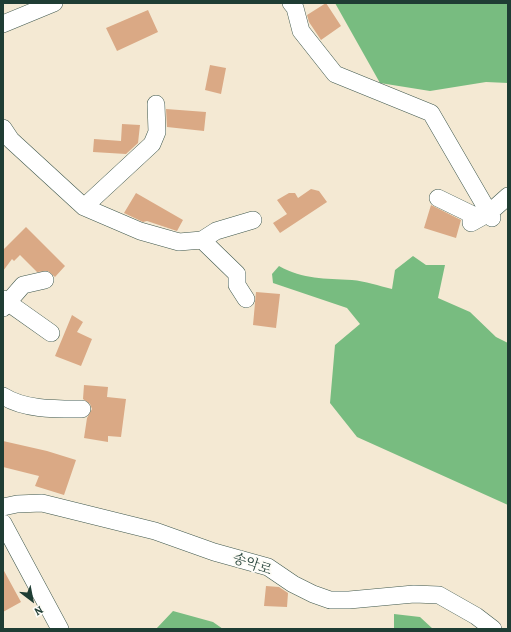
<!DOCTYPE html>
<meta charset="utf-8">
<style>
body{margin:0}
#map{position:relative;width:511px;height:632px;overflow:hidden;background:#f4e9d3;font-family:Alegreya,serif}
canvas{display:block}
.frame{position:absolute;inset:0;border:4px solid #1f3d34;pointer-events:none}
.north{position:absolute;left:12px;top:580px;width:40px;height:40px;-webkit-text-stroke:3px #fdfcf7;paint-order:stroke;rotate:148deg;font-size:11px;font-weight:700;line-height:16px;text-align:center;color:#1f3d34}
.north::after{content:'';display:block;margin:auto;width:14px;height:18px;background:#1f3d34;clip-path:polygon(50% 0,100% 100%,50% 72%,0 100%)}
</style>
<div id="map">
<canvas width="511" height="632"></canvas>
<div class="frame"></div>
<div class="north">N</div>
</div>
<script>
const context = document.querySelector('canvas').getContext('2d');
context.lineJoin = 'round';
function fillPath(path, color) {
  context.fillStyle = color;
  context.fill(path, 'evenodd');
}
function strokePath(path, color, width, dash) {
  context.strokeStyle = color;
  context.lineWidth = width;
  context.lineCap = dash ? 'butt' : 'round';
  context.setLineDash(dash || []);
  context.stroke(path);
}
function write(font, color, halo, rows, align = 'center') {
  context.font = font + ' Alegreya,"Noto Serif KR",serif';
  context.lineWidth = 4;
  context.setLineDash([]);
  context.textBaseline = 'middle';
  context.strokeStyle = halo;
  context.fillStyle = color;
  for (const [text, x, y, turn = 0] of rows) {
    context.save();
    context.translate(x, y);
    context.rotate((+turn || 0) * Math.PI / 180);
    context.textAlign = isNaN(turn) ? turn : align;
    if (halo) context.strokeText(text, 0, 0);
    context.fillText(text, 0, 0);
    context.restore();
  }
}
fillPath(new Path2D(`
 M335,3H508V83L486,82L430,91L380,83Z
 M413,256L426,265H445L438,298L470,312L496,337L508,343V505L357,437L330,403L335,345L360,324L347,308L273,283L272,274L279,266C304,280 324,278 352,280C365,281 379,286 392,289L395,270Z
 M173,611L213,622L223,629H156Z
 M394,614L420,617L433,629H394Z`), '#78bc80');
fillPath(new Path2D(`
 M326,3L341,26L321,40L309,22L307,15Z
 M148,10L158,32L117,51L106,28Z
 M210,65L226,68L221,94L205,90Z
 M166,109L206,112L204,131L167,127Z
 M122,124L140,125L138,143L126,154L93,152L94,139L121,141Z
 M311,189L319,191L327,202L280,233L273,223L287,214L277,200L289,193H295L298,198Z
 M136,193L183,220L177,231L147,221L143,222L124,213Z
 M431,205L461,220L456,238L424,228Z
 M26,227L65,266L55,277L48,271L37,272L20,255L14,261L12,259L3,271V250Z
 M256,292L280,294L276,328L253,325Z
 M72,315L83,322L77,332L92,339L81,366L55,356Z
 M84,385L108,387L107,397L126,399L121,437L108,436V442L84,438L87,418L92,409L90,404L83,399Z
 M3,441L47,451L76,460L64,495L35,486L39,476L3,467Z
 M3,569L21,602L3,612Z
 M266,586L279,587L288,593L287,607L264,606Z`), '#daa985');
const minor = new Path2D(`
 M291,3L295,8L301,31L335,74L431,113L492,218
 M3,24L54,3
 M3,128L11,140L84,207L140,231L179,242L202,240L237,274V285L246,299
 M438,198L471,214V223L489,213L508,196
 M84,207L152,144L157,132L156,104
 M202,240L216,231L253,220
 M3,299L51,333
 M3,308L23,285L45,280
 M3,396C25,410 57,409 82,409
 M3,507L17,504L42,503L155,531L214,552L268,567L293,584L313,594L330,600H349L414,594L439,595L476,616L493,629
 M3,523L60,629`);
strokePath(minor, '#3f574c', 18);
strokePath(minor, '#fff', 17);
write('14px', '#1f3d34', '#fdfcf7', [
 ["송악로",252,565,19]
]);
</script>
